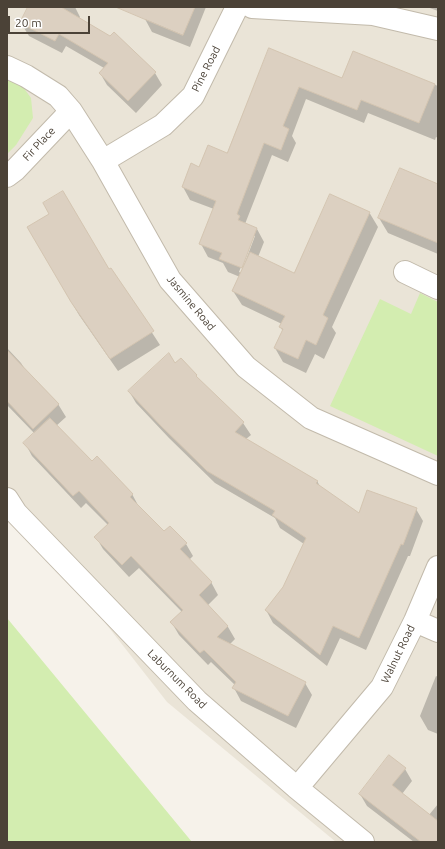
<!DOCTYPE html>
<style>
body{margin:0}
#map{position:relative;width:445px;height:849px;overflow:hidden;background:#f6f2ea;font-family:Ubuntu,sans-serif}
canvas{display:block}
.frame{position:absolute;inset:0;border:8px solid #4b4237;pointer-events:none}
.scale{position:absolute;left:8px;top:16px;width:82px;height:18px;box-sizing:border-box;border:2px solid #4b4237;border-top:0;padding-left:5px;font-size:12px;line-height:14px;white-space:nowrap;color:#4b4237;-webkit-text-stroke:3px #fff;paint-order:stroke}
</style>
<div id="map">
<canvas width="445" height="849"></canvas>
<div class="frame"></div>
<div class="scale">20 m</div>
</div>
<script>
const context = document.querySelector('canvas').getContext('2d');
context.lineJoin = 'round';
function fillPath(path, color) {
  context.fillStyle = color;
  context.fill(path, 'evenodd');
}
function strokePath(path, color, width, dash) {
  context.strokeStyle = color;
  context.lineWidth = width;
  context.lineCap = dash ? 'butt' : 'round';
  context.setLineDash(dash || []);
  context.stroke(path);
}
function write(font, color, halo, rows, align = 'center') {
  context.font = font + ' Ubuntu,sans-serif';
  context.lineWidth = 4;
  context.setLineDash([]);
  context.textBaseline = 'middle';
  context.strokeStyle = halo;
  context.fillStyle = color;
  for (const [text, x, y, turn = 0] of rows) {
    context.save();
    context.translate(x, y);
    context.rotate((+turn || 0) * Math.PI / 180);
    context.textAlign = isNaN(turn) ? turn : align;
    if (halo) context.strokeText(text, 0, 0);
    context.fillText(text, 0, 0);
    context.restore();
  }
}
fillPath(new Path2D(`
 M7,7H438V842H336L167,702L7,497Z`), '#eae4d7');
fillPath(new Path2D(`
 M7,75L18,80L31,98L33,118L16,145L7,154Z
 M420,293L438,302V456L330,406L380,299L411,314Z
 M7,618L192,842H7Z`), '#d3edb0');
fillPath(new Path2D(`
 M29,7H75L80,17L79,19L155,73L162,85L136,113L107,85L100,73L104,68L66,46L62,53L29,36L21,23Z
 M150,7H206L190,47L152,32L145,19Z
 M427,7H438V11Z
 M269,49L343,79L353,52L438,86V138L436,137L435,140L368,113L364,123L306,99L292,136L296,143L288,162L272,155L245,224L257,229L264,242L258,257L295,274L369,212L378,227L332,327L336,333L324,359L315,354L306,373L283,362L275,348L283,331L280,327L282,324L242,305L233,291L240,277L228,272L223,263L208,257L201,244L214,209L190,200L183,187L200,168L227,154ZM253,236H255L241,273L239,272Z
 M438,185V254L388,233L379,218Z
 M28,227L109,271L138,311L160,345L118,371L79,315Z
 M7,348L21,363L26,371L58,404L66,417L56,426L92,463L132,494L139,507L164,533L186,544L193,556L189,560L211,582L218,595L207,606L228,627L235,639L229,645L305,683L312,695L296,728L241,701L234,688L235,685L211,662L208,665L179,635L172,623L182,612L139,568L129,577L103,549L96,537L108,525L86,503L81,508L32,456L25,443L35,434L7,405Z
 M181,359L196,376L199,381L243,423L251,435L246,439L317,481L321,488L359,515L416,509L423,521L410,556H408L366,650L340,638L327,666L273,623L266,610L284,588L304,544L280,528L275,518L215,483L169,438L136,403L129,391L175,364Z
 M436,676L438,677V734L428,730L420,716Z
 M405,769L412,781L402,794L429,815L438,804V842H414L367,806L360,794Z`), '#0003');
const building = new Path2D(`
 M28,7H61L110,36L114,32L156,72L128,101L99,73L108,63L59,34L55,41L20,23Z
 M116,7H195L183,35Z
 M269,48L342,78L353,51L435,84L419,123L361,100L357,110L299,87L283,126L289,129L281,150L264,143L237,214L240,216L238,220L257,228L242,268L219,259L222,253L199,244L216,201L182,187L191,163L199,167L208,145L227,153Z
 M400,168L438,184V243L378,218Z
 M63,191L109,269L111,268L154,331L110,359L71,302L27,227L49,214L43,203Z
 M330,194L370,212L323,315L328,318L316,345L306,340L298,359L274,348L283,329L279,327L285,316L232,291L250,252L294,273Z
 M7,350L59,404L33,429L7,401Z
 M169,353L175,363L181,358L197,375L196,376L244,422L235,432L318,481L316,483L359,513L367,490L417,508L403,545L401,544L359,638L333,626L320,655L265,610L283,587L306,538L272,515L275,511L207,471L160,425L128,391Z
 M50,418L92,461L97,456L133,494L130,497L164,531L170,526L187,543L180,549L212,582L199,595L228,626L217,637L306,682L288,716L232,688L236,682L204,650L200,653L170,622L183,610L131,556L122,565L94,537L109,523L79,491L73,496L23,443Z
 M389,755L406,768L392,785L438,821V842H421L359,794Z`);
fillPath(building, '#dcd0c1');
strokePath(building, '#d4c5b1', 1);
const minor = new Path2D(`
 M252,7L373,14L438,29
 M7,67L26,76L58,96L71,111L103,161L170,280L246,367L311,418L438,474
 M103,161L163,125L193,96L237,7
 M7,176L15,170L71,111
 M405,272L438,288
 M7,499L16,513L197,701L297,788L363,842
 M415,621L438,631
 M297,788L382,687L415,621L438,567`);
strokePath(minor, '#c2baab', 24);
strokePath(minor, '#fff', 22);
write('11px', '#4b4237', '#fff', [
 ["Pine Road",206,69,-63],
 ["Fir Place",39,144,-47],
 ["Jasmine Road",191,303,50],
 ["Walnut Road",398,654,-64],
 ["Laburnum Road",177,679,45]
]);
</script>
